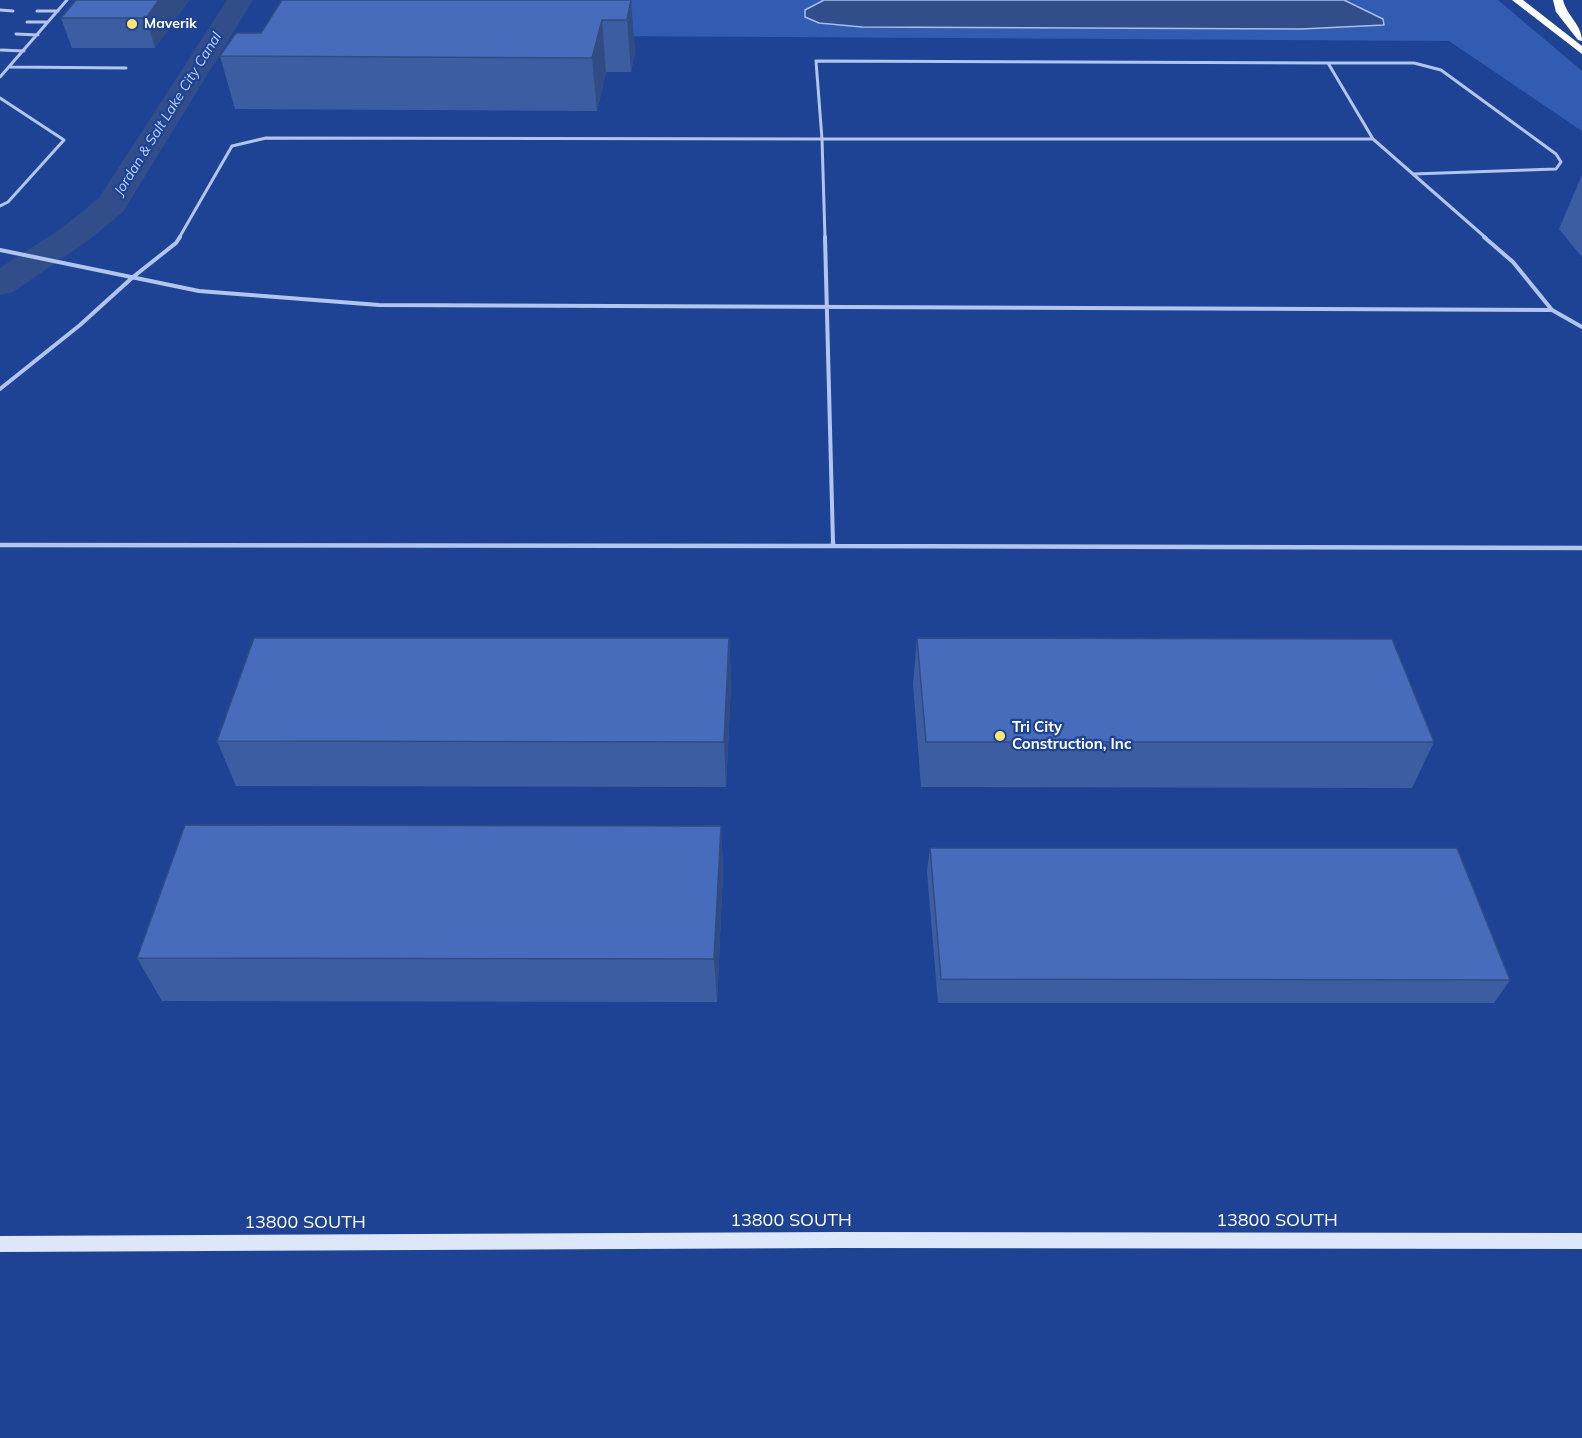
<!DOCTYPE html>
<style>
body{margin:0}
canvas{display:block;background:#1e4394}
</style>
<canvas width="1582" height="1438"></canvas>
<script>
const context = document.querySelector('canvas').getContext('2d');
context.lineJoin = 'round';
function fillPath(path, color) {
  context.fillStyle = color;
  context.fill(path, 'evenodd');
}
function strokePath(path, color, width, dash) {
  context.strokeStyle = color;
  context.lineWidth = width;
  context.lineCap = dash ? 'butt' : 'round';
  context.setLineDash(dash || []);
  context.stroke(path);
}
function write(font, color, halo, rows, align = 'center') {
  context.font = font + ' Mulish,sans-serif';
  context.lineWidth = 4.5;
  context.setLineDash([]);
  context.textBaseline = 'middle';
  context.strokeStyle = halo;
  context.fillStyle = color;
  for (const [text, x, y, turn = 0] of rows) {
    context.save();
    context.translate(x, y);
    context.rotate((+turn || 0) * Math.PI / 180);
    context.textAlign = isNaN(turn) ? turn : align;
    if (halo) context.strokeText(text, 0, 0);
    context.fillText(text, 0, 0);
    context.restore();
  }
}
fillPath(new Path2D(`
 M624,0H1498L1582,71V131L1449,41L614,36Z`), '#325cb2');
const water = new Path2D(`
 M824,0H1344L1383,19L1384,25L1301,29L862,27L819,23L805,17V10Z`);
fillPath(water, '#324e8a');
strokePath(water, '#a4bef0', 1.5);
fillPath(new Path2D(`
 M227,0H253L123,212L86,242L13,292L0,295V268L62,228L99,198Z`), '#324e8a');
strokePath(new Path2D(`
 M0,10L13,11
 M37,11H58
 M27,22H48
 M16,34L38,35
 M1,50L24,51
 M1328,63L816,61L822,139H1373
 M10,67L126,68
 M0,77L67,0
 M0,98L64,140L8,202L0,206
 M1413,174L1556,169L1561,162L1556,154L1441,70L1414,63H1328L1373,139L1486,238
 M179,238L232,146L266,138L822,139L825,238`), '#b1c5ee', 3);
strokePath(new Path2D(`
 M825,237L833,543
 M1484,237L1513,262L1552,310L1582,327
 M0,250L199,291L379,305L1552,310
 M0,389L80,325L133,277L176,243L180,237`), '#b1c5ee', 4);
strokePath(new Path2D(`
 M0,545L833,546V542
 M833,546L1582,548`), '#b1c5ee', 4.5);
fillPath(new Path2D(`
 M838,1232L1582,1233V1249L838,1248L0,1252V1236Z`), '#dee7fa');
fillPath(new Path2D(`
 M1512,0H1523L1582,46V54Z
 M1553,0H1563C1567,16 1582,25 1582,41L1578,40L1556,12Z`), '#fff');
fillPath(new Path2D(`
 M76,0H189L155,48H72L61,18Z
 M631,0L635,51L631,72H606L597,111L235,109L220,56L261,33Z
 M1582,175V257L1559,229Z
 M729,638L731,684L726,787L236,786L217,741Z
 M917,638L1434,742L1412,788L921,787L913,684Z
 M721,826L723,871L717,1002L162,1001L137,958Z
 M930,848L1510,980L1494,1003H938L927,872Z`), '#3c5da1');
fillPath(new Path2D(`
 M159,0H189L155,48L146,18Z
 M631,0L635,51L631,72L627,20Z
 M602,20L606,72L597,111L592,58Z
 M729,638L731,684L726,787L724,742Z
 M721,826L723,871L717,1002L714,959Z`), '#314c83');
const building = new Path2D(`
 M76,0H159L146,18H61Z
 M282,0H631L627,20H602L592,58L220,56L236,33H261Z
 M254,638H729L724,742L217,741Z
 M917,638L1392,639L1434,742H926Z
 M185,825L721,826L714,959L137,958Z
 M930,848H1457L1510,980L941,979Z`);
fillPath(building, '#466cbb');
strokePath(building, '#314c83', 1.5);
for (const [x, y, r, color] of [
 [132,24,6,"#fde570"],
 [1000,736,6,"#fde570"]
]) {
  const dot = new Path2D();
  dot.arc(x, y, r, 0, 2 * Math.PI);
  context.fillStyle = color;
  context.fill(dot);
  strokePath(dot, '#1e4394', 2);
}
write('bold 14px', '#fff', '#1e4394', [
 ["Maverik",144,24]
], 'left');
write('italic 14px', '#bdd0f5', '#1e4394', [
 ["Jordan & Salt Lake City Canal",168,114,-58]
]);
write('bold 15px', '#fff', '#1e4394', [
 ["Tri City",1012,727],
 ["Construction, Inc",1012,744]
], 'left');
write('18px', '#fff', '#1e4394', [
 ["13800 SOUTH",791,1221],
 ["13800 SOUTH",1277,1221],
 ["13800 SOUTH",305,1223]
]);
</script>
